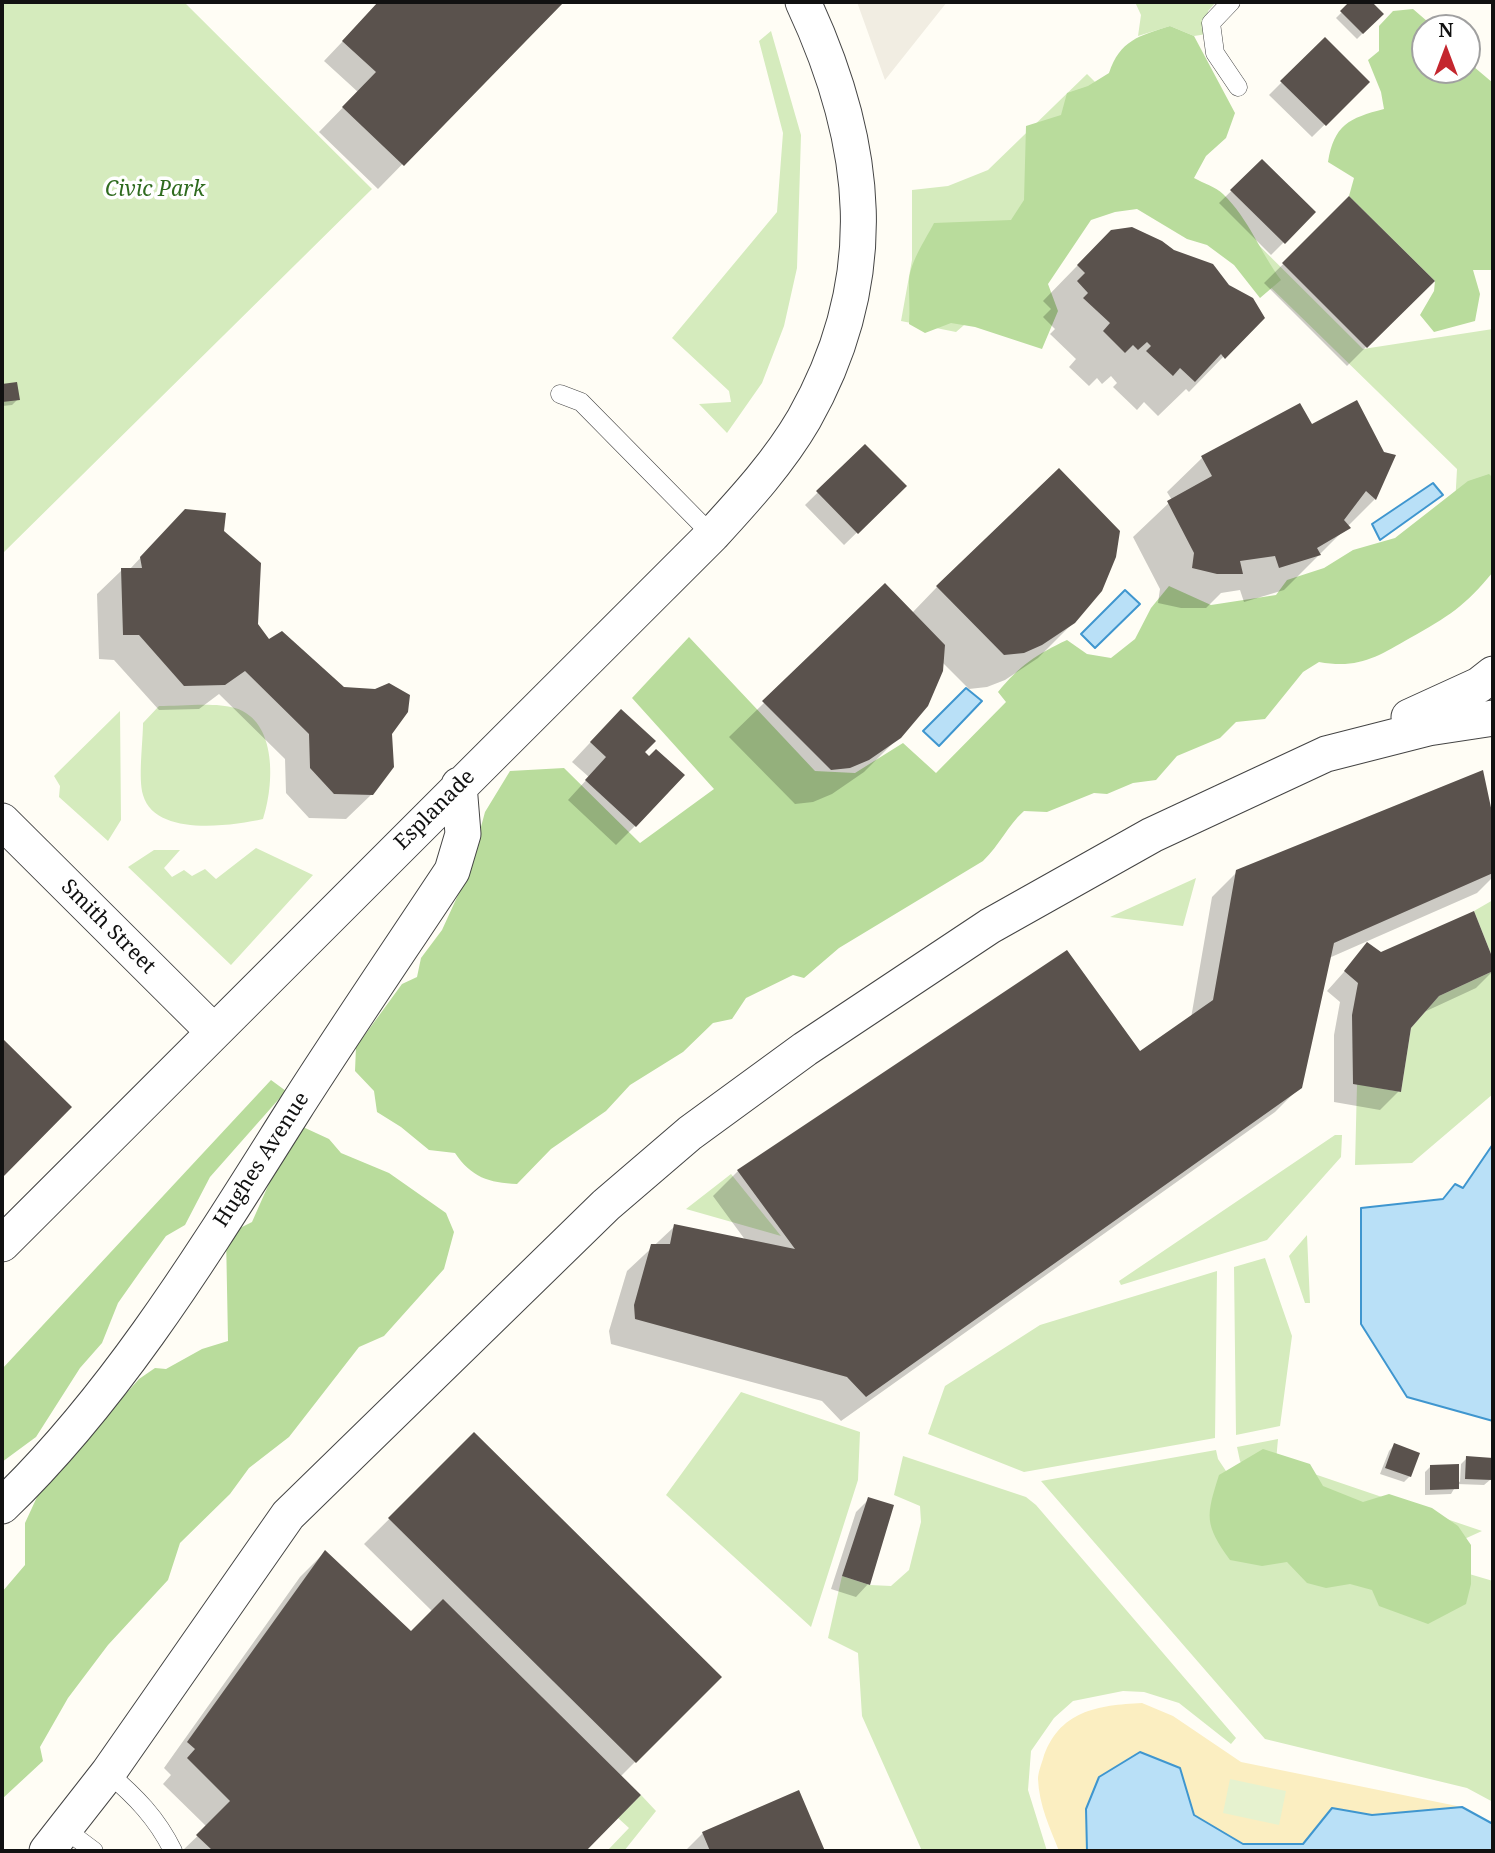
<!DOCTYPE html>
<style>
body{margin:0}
#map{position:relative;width:1495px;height:1853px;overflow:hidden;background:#fffdf5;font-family:"Noto Serif",serif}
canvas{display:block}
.frame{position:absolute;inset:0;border:4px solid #111;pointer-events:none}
.north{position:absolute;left:1411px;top:14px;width:70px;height:70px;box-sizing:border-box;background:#fff;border:2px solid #a0a0a0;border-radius:50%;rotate:0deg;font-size:19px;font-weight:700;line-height:28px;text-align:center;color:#111}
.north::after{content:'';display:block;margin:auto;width:24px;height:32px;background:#c4262e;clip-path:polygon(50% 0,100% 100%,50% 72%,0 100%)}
</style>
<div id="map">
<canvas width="1495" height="1853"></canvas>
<div class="frame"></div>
<div class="north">N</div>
</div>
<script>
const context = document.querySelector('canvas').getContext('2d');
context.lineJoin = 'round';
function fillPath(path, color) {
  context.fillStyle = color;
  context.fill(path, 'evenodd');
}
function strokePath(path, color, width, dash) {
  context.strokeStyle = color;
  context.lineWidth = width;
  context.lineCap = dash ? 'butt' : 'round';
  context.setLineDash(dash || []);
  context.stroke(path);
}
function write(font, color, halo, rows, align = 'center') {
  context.font = font + ' "Noto Serif",serif';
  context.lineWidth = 7;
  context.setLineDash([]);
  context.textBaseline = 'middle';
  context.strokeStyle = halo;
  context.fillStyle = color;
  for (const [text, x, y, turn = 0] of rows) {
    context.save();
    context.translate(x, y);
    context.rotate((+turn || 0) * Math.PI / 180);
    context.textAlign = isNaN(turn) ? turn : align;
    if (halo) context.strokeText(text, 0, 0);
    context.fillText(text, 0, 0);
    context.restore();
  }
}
fillPath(new Path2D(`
 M2,2H184L372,189L2,554Z
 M1135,2H1216L1208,11L1207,34L1194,36L1170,26L1138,36L1141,15Z
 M771,31L801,135L797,268L784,326L762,383L727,433L699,404L731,402L729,391L672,338L777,212L783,133L759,41Z
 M1087,74L1363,349L1493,329V487L1455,505L1457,469L1176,195L1110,199L956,332L901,321L912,260V190L948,186L988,170Z
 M159,706C180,706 216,702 235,708C278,721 274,786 263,819C231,826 155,837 143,795C138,778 143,742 143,723Z
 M120,711L121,820L108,841L59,797L60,786L54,776Z
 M256,848L313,875L231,965L128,867L154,850H180L164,868L172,877L184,870L192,876L205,869L216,879Z
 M1196,878L1183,926L1110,917Z
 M1493,900V959L1474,911Z
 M1493,971V1094L1412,1163L1355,1165L1357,1084L1401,1092L1411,1028L1439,996Z
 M1335,1135H1342L1341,1157L1267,1240L1121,1285L1119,1281Z
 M731,1174L781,1236L686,1209Z
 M1307,1235L1310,1303H1305L1289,1256Z
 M1265,1258L1292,1336L1280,1426L1236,1435L1234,1267Z
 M1217,1271L1215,1438L1024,1472L928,1434L945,1386L1040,1325Z
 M741,1392L860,1432L858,1480L811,1627L666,1495Z
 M1278,1439L1276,1461L1482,1531L1449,1546L1264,1497L1240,1461L1237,1447Z
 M1216,1450L1218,1459L1252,1510L1493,1581V1802L1467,1788L1265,1739L1041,1481Z
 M903,1456L1026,1497L1036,1505L1236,1738L1231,1744L1179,1703L1144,1692L1123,1691L1073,1701L1054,1718L1031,1751L1028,1790L1047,1851H922L862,1716L858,1653L828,1638L842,1576L870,1585L891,1586L909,1570L921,1522L920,1506L894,1495Z
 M641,1795L656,1811L624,1851H607L629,1828L618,1818Z`), '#d5ebbd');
fillPath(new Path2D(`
 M1413,9L1435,28H1425V70H1467V61L1493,83V199L1491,206L1493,270H1473L1480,294L1475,321L1434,332L1420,315L1434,291L1435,281L1349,196L1354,178L1328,162C1334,125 1349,118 1384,109L1381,92L1368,60L1379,51V26L1393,11Z
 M1170,26L1194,36L1235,113L1226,138L1206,156L1194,178C1203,183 1216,187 1223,194C1249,219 1260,252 1281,280L1260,298L1234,265L1207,245L1187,239L1137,209L1115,212L1091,220L1048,284L1058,311L1042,349L975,327L951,323L925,333L909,324C910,310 909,298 909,285C908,264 925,241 934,223L1011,220L1024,200L1026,126L1061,115L1067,93L1088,86L1109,73C1120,40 1139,36 1170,26Z
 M1489,474L1493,478V572C1465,606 1448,617 1410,638C1377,657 1359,669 1319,662L1303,672L1265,719L1236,722L1220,738L1177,756L1156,780L1133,783L1107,794L1094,793L1047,812L1024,811C1007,826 1000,845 983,861L839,948L804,978L793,975L746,998L732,1019L713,1023L683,1052L630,1085L606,1111L551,1149L517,1184C489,1183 471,1177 455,1153L429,1150L401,1127L377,1112L374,1091L355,1071L356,1047L402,984L417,977L421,958L442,930L469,871L485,812L510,771L564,768L640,843L714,789L632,698L689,637L815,771L855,773L903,743L936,773L1006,702L998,692C1019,666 1037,654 1067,640L1087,654L1111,658L1135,639L1151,608L1169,586L1211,605L1276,595L1287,580L1324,568L1353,550L1395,538L1468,481Z
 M271,1080L286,1091L210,1177L185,1225L166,1236L142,1269L118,1303L102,1343L80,1368L36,1437L2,1462V1369Z
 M303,1127L329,1139L341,1153L389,1173L446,1213L454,1232L444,1269L384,1336L359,1347L289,1437L249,1468L230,1494L180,1543L168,1580L108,1645L68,1698L40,1747L43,1761L2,1799V1592L25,1565V1523L49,1471L104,1418L139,1379L155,1368L166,1369L202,1349L228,1341L226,1235L252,1222L279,1161Z
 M1263,1449L1310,1464L1323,1486L1363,1502L1389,1494L1432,1508L1458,1526L1471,1545V1584L1466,1604L1428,1624L1379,1606L1372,1590L1350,1584L1326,1588L1307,1583L1287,1562L1262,1566L1230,1560C1204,1524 1206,1516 1219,1475Z`), '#b9dc9c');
fillPath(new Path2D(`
 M1142,1703L1173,1716L1241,1762L1462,1807L1372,1815L1332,1808L1303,1844H1243L1194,1815L1180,1768L1086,1809L1087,1851H1059C1050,1828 1039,1805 1038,1779C1038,1773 1041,1765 1043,1759C1058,1711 1098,1705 1142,1703Z`), '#fbeec1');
fillPath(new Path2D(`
 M1230,1779L1286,1791L1279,1825L1223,1813Z`), '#e6f2cf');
fillPath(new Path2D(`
 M857,2H947L885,80Z`), '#f1ede2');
const water = new Path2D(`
 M1433,483L1443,495L1380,540L1372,524Z
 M1125,590L1140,604L1095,648L1081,634Z
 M966,688L982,701L939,746L923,731Z
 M1493,1144V1421L1407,1397L1361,1324V1208L1443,1199L1455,1184L1463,1188Z
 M1140,1752L1180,1768L1194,1815L1243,1844H1303L1332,1808L1372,1815L1462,1807L1493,1824V1851H1087L1086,1809L1099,1777Z`);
fillPath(water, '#b9e0f7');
strokePath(water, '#3f96cf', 2);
fillPath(new Path2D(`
 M380,2H561L378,189L319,132L358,92L324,61Z
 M1352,2H1369L1382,14L1357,39L1336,18Z
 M1325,39L1368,82L1312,137L1269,95Z
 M1262,161L1314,212L1271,255L1219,203Z
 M1349,199L1432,281L1347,366L1264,283Z
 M1111,231L1228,287L1262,317L1189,392L1186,389L1158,416L1144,402L1137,410L1113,387L1117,383L1111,376L1102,384L1097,378L1089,386L1069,367L1076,359L1050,334L1055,329L1043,317L1051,309L1043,301Z
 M16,384L18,399L12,405L2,406V386Z
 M1312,426L1375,499L1284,590L1244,602L1240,590L1221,593L1206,608H1181L1158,603L1160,589L1133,537L1172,500L1167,492L1203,457Z
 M865,446L905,486L844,545L805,505Z
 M222,532L256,625L372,794L346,819L309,818L286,793L285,759L219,694L199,709L159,710L114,660L99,659L97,594L122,570H129L160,537Z
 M937,587L1074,622L1038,658L1005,680L987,687L969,689L942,662L900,736L864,772L832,794L813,802L795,804L729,737L764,703L912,613Z
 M602,730L642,752L635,826L616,845L568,800L589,777L572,762Z
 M1482,772L1493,825V877L1477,893L1329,958L1300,1087L1275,1112L841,1421L822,1401L611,1344L609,1331L627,1271L675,1226L746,1241L713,1196L738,1171L1140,1054L1191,1018L1212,897L1237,872Z
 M1473,913L1493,971L1476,988L1422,1013L1409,1027L1399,1091L1380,1110L1334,1102V1035L1340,1002L1327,991L1368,945L1381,954Z
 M2,1041L69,1107L2,1175Z
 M474,1435L720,1677L620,1777L638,1795L584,1851H182L207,1827L163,1784L171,1775L164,1768L300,1577L325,1552L411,1633L433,1612L364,1544Z
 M1394,1445L1410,1476L1404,1482L1380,1474L1389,1451Z
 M1467,1458L1490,1480L1484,1485L1457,1484L1451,1494L1425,1495V1472L1431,1466L1460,1482L1461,1464Z
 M869,1499L868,1584L856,1597L831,1589L856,1512Z
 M798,1792L823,1851H685L703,1833Z`), '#0003');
fillPath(new Path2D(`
 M378,2H564L404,166L342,107L376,72L342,41Z
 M1349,2H1372L1384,14L1363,34L1340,11Z
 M1325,37L1370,82L1326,126L1280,81Z
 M1262,159L1316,212L1285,244L1230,190Z
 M1349,196L1435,281L1367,348L1282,263Z
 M1132,227L1162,241L1174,250L1213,264L1229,285L1253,298L1265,318L1225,359L1221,354L1195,382L1180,368L1173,376L1146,351L1151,346L1147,342L1138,350L1133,345L1125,353L1103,331L1110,323L1083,298L1088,293L1077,281L1085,273L1077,265L1111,230Z
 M17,382L20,400L2,402V384Z
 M1357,400L1384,452L1396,455L1376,500L1366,491L1344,520L1351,528L1317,548L1321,555L1279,568L1275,556L1240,561L1243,574H1217L1192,568L1194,553L1167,501L1212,476L1201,456L1300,403L1312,424Z
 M865,444L907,486L858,534L816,491Z
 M1059,468L1120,531L1116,557L1102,591L1075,623L1042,645L1024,653L1004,655L936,586Z
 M185,509L226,513L224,531L261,563L258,624L269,639L282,631L344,687L375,689L389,683L410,695L408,712L392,734L394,767L373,795L334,794L310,768L309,734L245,671L225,685L184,686L139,635H123L121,568H142L140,557Z
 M885,583L945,645L943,671L928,706L901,738L869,760L850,768L831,770L762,701Z
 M621,709L656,741L645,752L649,756L656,749L685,775L636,827L585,780L606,757L590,742Z
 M1483,770L1493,817V873L1334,943L1302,1088L866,1397L847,1377L635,1319L634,1305L651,1244H670L674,1224L795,1249L737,1170L1067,950L1140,1051L1213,1000L1236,870Z
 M1474,911L1493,959V971L1439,996L1411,1028L1401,1092L1353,1084L1352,1015L1358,983L1344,971L1367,942L1381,952Z
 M2,1038L72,1107L2,1178Z
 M474,1432L722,1677L636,1763L388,1518Z
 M1394,1443L1420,1453L1411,1477L1385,1468Z
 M1466,1456L1493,1458L1492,1480L1465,1479Z
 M1459,1464V1489L1430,1490V1465Z
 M868,1497L894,1505L870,1585L842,1576Z
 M325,1550L411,1631L443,1599L641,1795L586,1851H213L196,1835L230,1801L187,1758L195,1749L187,1742Z
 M799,1790L825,1851H710L702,1832Z`), '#5a524d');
const service = new Path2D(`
 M1231,2L1211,23L1215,53L1238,87
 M560,394L581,402L712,535
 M108,1773C135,1796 157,1818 173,1851
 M66,1830L94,1851`);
const minor = new Path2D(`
 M1409,717L1479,685L1493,674
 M2,821L214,1032
 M2,1244L712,535C745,499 779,462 804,419C884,278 869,143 803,2
 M2,1506C118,1395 208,1246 294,1110C345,1030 399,951 452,871L463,834L459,785
 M47,1851L108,1773L288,1515L606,1205L690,1133L805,1049L990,926L1152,835L1326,754L1428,728L1493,718`);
strokePath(service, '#444', 19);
strokePath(minor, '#444', 37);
strokePath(service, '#fff', 18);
strokePath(minor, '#fff', 35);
write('italic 21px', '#2f6b1f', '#fff', [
 ["Civic Park",155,190]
]);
write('21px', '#111', '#fff', [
 ["Esplanade",435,810,-45],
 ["Smith Street",108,927,45],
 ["Hughes Avenue",262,1160,-57]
]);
</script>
